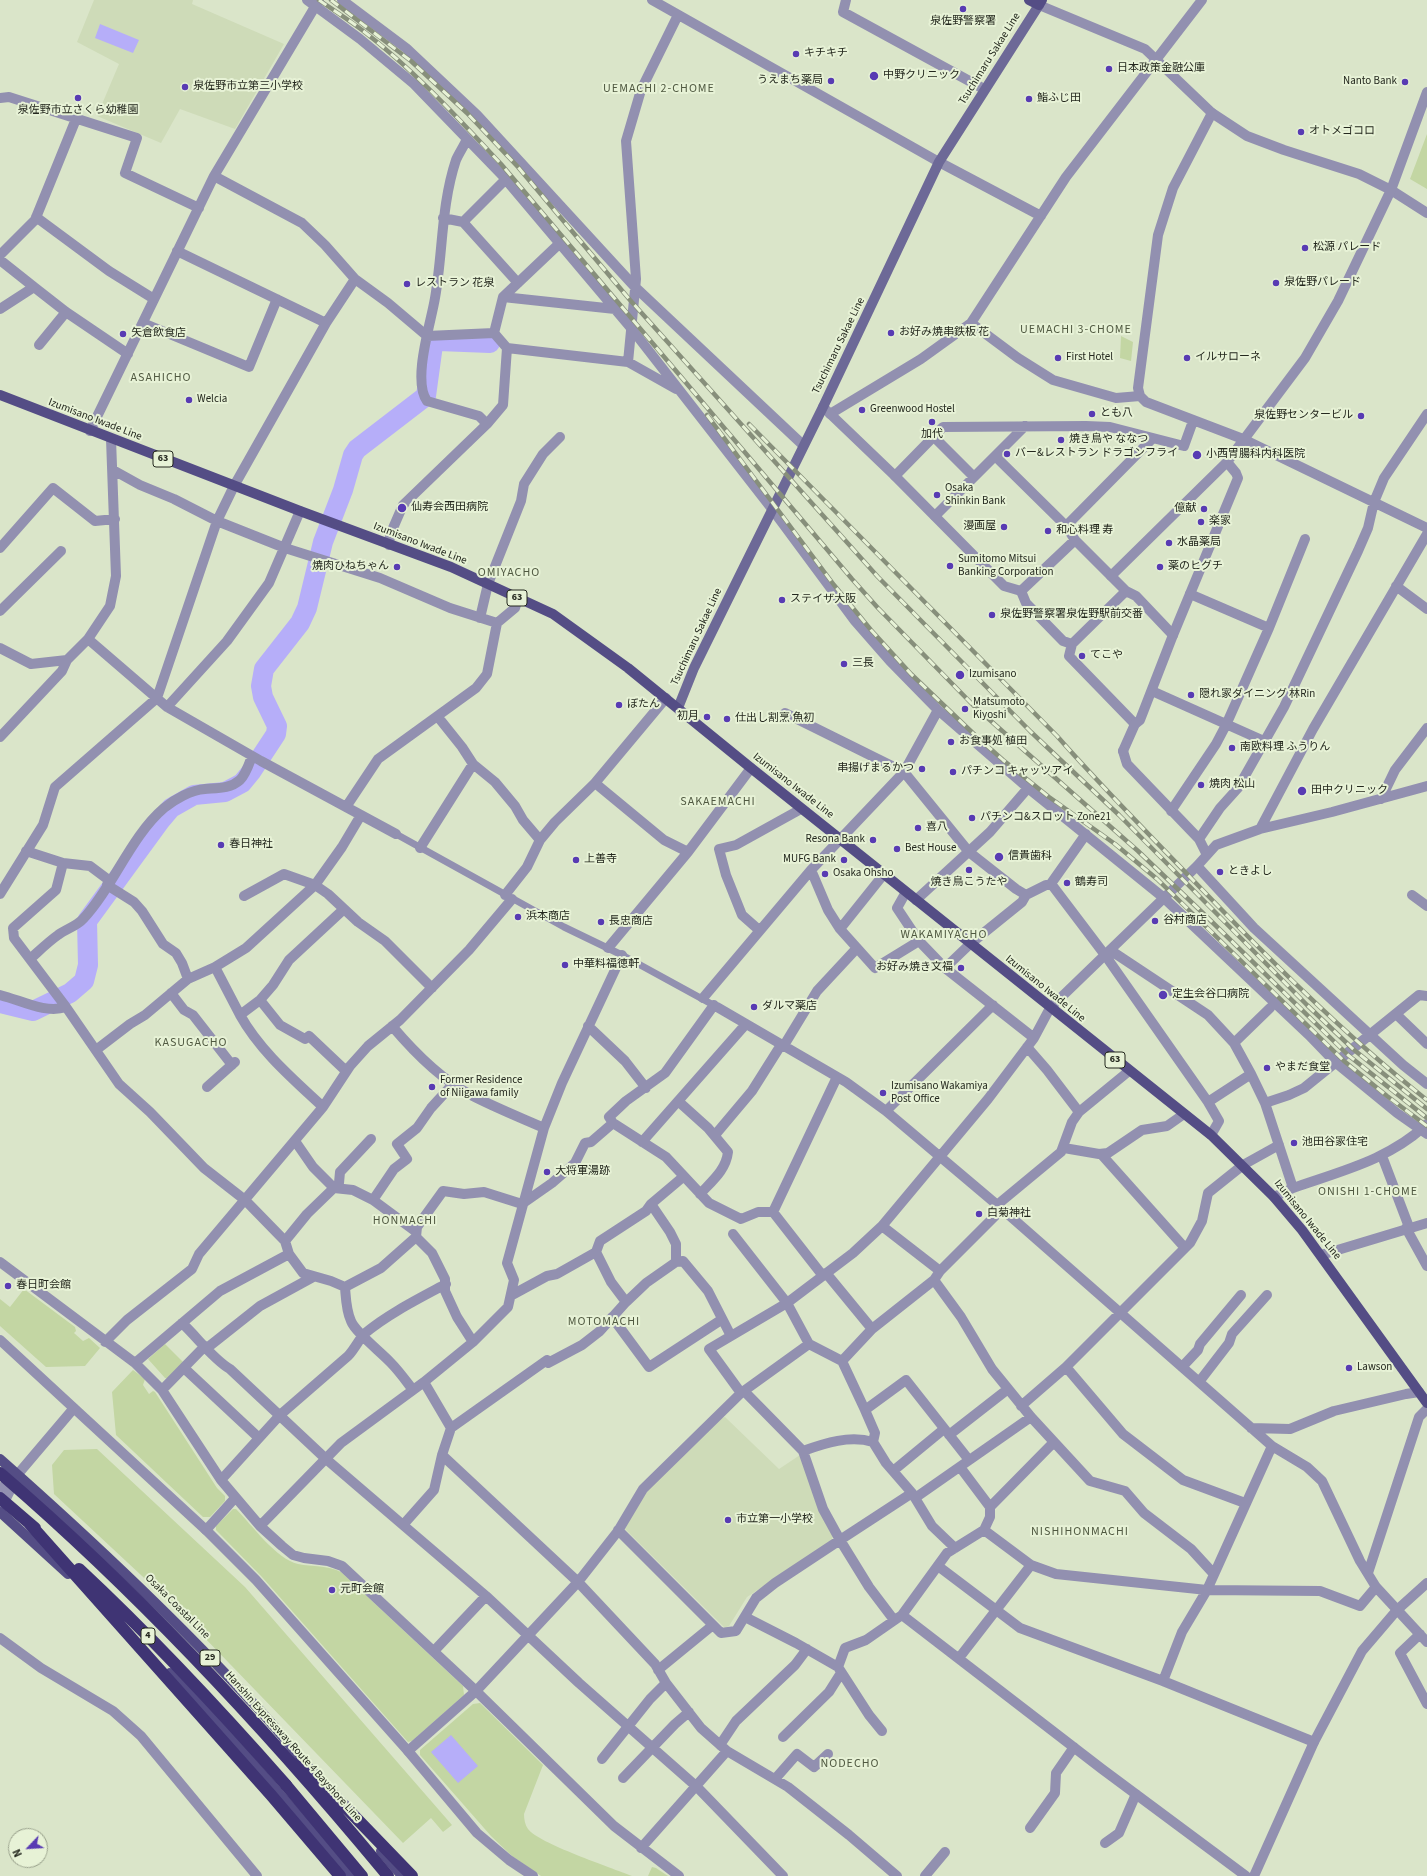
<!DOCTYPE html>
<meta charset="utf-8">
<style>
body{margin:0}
#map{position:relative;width:1427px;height:1876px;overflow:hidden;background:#dae5c9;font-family:"Source Sans 3",sans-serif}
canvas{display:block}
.north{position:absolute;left:8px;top:1828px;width:40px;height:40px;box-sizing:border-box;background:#e7f2d6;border:1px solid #99a18c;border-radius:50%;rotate:245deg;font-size:11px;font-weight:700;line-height:16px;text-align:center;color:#24281e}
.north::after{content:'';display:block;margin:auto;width:14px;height:18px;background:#583bb3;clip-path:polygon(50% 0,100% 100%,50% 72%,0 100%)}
</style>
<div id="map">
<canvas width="1427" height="1876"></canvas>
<div class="north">N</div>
</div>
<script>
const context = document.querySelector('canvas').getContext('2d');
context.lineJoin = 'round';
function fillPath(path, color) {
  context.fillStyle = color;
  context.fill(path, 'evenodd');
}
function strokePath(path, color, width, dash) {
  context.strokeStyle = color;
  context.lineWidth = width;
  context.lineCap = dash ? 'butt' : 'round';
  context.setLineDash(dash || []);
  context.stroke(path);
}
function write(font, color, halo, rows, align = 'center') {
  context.font = font + ' "Source Sans 3","Noto Sans JP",sans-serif';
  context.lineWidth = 4;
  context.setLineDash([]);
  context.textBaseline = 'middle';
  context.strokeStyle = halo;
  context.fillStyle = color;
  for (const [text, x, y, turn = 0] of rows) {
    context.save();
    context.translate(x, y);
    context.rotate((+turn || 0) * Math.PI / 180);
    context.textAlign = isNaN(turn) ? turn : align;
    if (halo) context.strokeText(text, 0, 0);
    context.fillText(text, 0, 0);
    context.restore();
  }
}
fillPath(new Path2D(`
 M94,0H193L192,4L284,44L235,129L180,109L161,143L97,116L119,64L77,42Z
 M725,1417L779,1469L800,1455L833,1536L831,1542L747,1597L729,1626L725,1628L625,1529L644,1494L719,1419Z`), '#cedbb8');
fillPath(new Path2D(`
 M1427,134V189L1410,179Z
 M1121,336L1133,342L1131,361L1120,358Z
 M24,1289L75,1327L76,1331L74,1333L83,1341L89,1338L100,1348L85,1366L46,1367L0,1326V1299L10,1307Z
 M165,1344L185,1364L169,1379L165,1378L148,1359Z
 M133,1370L145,1379L143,1385L149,1394L153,1391L155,1392L217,1488L225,1496V1501L210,1517H203L116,1435L112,1392Z
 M97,1449L245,1587L452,1825L443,1832L431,1818L403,1843L171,1603L54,1494L52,1465L64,1450Z
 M233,1509H236C252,1525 276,1559 298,1564C313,1567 327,1565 341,1572L463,1686L464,1695L412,1741L408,1742L262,1577L216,1530V1526Z
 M480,1703L543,1765L524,1814C524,1819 525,1825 528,1829C538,1843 612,1868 632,1876H541L512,1856L491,1836L420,1755V1750L473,1704Z
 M652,1867L656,1868L668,1876H648Z`), '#c3d6a3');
fillPath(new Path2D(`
 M100,24L139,40L133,53L95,38Z
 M451,1735L478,1766L458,1783L431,1752Z`), '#b6aef9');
strokePath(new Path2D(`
 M0,1003L33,1011L70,993L84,981L88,965L87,921L160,821L171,808L194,795L225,792L242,783L251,772L276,734L277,726L263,697L261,686L264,669L300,623L307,608L323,542L343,490L353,455L357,449L426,396L433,345L439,341L490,343`), '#b6aef9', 20);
strokePath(new Path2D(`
 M396,834L564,927L622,955L717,1007`), '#9290b0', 7);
strokePath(new Path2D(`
 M307,0L360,39L414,84L502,175L631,328L772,509L855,621L890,661L938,710L1028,788L1164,898L1309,1035L1336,1063L1397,1113L1427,1134
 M342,0L406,48L477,115L635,287L803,445
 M652,0L939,162L1041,216
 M846,0L843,12L984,89
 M0,98L9,97L137,138L125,173L199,208
 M1212,113L1173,188L1158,235L1138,388L1140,396L1146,402L1243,439L1427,528
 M467,139C464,146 459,153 456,160C441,205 443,252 435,298C431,323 412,380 427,401L479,416L487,424
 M214,176L302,223L325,245L355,279L388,303L427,336L494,333L507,348L628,362
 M506,179L463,222L518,283
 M1391,190L1427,213
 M36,217L109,271L154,299
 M443,218L463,222
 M177,251L326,323
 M0,255L35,220L76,119
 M0,260L34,287
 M503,297L560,243
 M0,309L34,287L66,312L128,354
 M143,323L249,367L277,299
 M971,323L1018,358L1053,380L1116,398L1140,396
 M494,333L503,297L615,309
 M39,345L66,312
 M676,389L628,362L636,279L626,141L641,90L678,15
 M830,414L921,359L971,323L1066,177L1202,0
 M90,431L214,176L319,0
 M934,437L974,477
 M995,456L1066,526L1075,540
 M113,470L140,485L174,499L217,521L285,548L380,578L450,608L497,623
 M895,476L943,427L1086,426L1110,427L1184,446L1193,421
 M935,516L1025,426
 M1066,526L1152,439
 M389,545L390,535L403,505L487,424L503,405L507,348
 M0,548L53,488L95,521L115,519
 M1396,586L1427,609
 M1126,591L1072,644L1069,656L1135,724
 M1190,594L1269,628
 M0,611L61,551
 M480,618L488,584L521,501L524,484L543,454L560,437
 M88,639L167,707L261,761L396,834
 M1072,644L1063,641L1026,603L1021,591L1075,540L1126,591L1136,596L1173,635
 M0,648L31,664L67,660L88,639L110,606L116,576L111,439
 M1152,691L1264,741
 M167,707L227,641L269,583L300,511
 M785,713L904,772L969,852L1016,889L1026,895L1046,885H1052L1105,955L1208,1102L1219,1121L1211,1135
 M438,717L462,747L473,764L495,782L515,806L523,820L540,840
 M0,737L62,671L67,660
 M1123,751L1127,764L1199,839L1207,855
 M595,783L664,840L688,852
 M1381,799L1395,770L1427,728
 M346,807L378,759L476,688L487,674L497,623L515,608L518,598
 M1171,811L1216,744L1226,725L1269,628L1305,539
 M1260,829L1313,729L1427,534
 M1199,839L1220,808L1238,788L1284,707L1358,551L1368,528L1374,502L1384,478L1427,414
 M420,848L473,764
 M26,851L63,863L90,866L110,881
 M63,863L56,890L13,928L14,938L66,1007L119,1084L150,1112L204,1168L245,1200L285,1241L289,1254L303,1273L331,1281L345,1287C346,1299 346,1310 351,1321C355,1332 382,1353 391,1363C399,1371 406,1381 413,1390
 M1197,866L1254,928L1403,1065L1427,1084
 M811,870L828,910L840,929L875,968L919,941
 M107,885L134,902L142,911L163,944L176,953L182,963L188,979
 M1050,885L1086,834
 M906,892L897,908L919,941L945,968L1034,1038
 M0,894L43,825L55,787L157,698L217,521L234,486L326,323L355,279
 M505,895L527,867L540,840L555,822L595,783L666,698
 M1412,895L1427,906
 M244,896L284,874L315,885L328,894L358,922L385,941L432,988
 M916,900L990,832L1028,788
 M840,929L884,874
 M759,930L742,915L726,875L719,849L736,845L801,809
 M608,948L688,852L751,768
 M1110,950L1208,1015L1234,1043L1251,1074L1265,1103L1293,1188L1274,1197
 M30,959C39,951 48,942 58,935C66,929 77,926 83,919C113,887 131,836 164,808C175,799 191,790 205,789C217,788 230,789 240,780C246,774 249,764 252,756
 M215,967L240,1015L260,1000L273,985L289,960L344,909
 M945,968L970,944L1022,902L1026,895
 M171,993L184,1010L193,1015L232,1065
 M0,995C21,1000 45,1014 66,1007
 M703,998L811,870L904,772L938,710
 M260,1000L280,1025L305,1039L309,1036L346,1071
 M717,1007L846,1082L886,1111L1002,1209L1272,1446L1307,1467L1322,1481L1360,1561L1376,1587L1427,1642
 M1396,1014L1427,1044
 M240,1015C260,1051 293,1079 323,1107
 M392,1026C414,1052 440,1079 471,1095C494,1107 519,1117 544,1128
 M588,1026L625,1061L646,1088
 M1234,1043L1270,1008
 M783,1047L817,991L857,948
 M1027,1047L1047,1070L1079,1112
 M96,1050L130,1024L145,1015L188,979L215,967L246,948L315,885L342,847L361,815
 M207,1087L235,1062
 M678,1101L708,1128L728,1152C726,1170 712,1181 700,1194
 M1208,1102L1251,1074
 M1265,1103L1289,1095L1304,1088L1419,995L1427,996
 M886,1111L993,1005
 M613,1123L609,1117L626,1101L665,1073L714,1005
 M715,1135L752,1091L781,1045
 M295,1141L313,1167L334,1188L353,1190L373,1200L415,1231
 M642,1142L746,1024
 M1064,1148L1099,1154L1108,1153L1142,1130L1167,1126L1184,1114
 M1101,1154L1185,1248
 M1382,1156L1409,1227
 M1293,1188C1341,1171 1389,1160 1427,1124
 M373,1200L394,1169L407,1159L397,1144L417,1128L431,1108L453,1084
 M997,1205L1061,1152L1072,1122L1079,1112L1129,1071
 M882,1226L940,1271
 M1406,1228L1427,1266
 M733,1234L787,1303L809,1344L842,1361L865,1410
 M285,1241L307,1214L339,1183L340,1172L371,1139
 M596,1252L611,1282L626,1302
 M1321,1255L1427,1223
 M0,1262L135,1363L162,1390L221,1480L260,1526L282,1546L293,1555L304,1558L328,1561L342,1566L476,1691L614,1826L679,1876
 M676,1262L683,1261L708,1291L731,1336
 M826,1273L872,1329L842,1361
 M823,1276L773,1212L837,1077
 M934,1280L940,1271L1002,1209
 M345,1287L381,1268L416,1237
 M512,1295L547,1276L557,1274L596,1252L600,1241L646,1211L651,1204
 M612,1317L649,1367L721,1320
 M182,1323C197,1337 213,1359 230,1369L326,1459L403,1525
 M872,1329L934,1280L961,1317L992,1369L1031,1417L1090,1481L1125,1491L1144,1513L1191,1549L1213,1573
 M105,1342L127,1320L192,1269L199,1254L323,1107L350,1066L368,1046L400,1020L469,950L512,899
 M473,1342L457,1317L445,1291V1279L432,1253L416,1237L417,1227L443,1191L464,1194L484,1192L522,1204L552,1183L575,1163L585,1143L591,1142L613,1123L666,1157L709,1203L741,1219L758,1212H773
 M207,1348L260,1306L313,1277
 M547,1360L451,1428L442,1455L434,1490L403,1525L486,1596L579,1683L697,1787L783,1876
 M135,1363L220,1291L289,1254
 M548,1363L582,1345L600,1331L626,1302L646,1283L676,1262V1244L670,1232L651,1204L683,1177
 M1066,1367L1123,1434L1183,1480L1245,1503
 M1182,1367L1198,1350L1200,1344L1241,1295
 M184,1368L259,1438
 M424,1382L451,1428
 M1199,1382L1229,1343L1232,1334L1267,1295
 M162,1390L205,1346
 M741,1393L709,1349L787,1303L853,1253L882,1226L988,1099L1034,1038L1050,1008L1197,866L1216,845L1260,829L1332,812L1427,786
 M1021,1406L1066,1367L1190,1243L1202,1221L1208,1193L1243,1165L1279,1145
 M1251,1428L1290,1429L1334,1411L1406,1394L1419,1392
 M949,1435L1008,1389
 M803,1451C825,1443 850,1435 873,1442
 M442,1455L578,1582L655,1664L666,1683L701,1728L727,1751L788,1787L849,1835L897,1876
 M960,1467L990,1507
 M893,1471L944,1429
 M221,1480L280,1415L348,1356C354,1350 360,1338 364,1334C388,1314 418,1299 446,1284
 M915,1498L1031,1417
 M260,1526L341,1443L424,1382L473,1342L508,1307L514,1280L507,1263L544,1128L562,1083L622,955
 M206,1530L235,1498
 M618,1530L721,1633L736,1631L756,1598L775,1583L840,1540L823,1509L803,1451L744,1391
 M984,1530L990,1517V1507L1054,1442
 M955,1548L932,1526L912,1493L886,1463L873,1442L875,1433L865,1410L906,1380L969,1460
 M938,1566L1020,1628L1163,1681L1314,1742
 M1368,1573L1419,1417L1427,1409
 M902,1615L1102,1769L1246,1876
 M745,1617L796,1643L838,1667L869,1715L882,1731
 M894,1620L869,1587L840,1540L912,1493
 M1420,1634L1400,1653L1427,1704
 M434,1651L486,1596
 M959,1658L1031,1565
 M838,1667L845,1648L866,1640L902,1615L947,1553L984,1530L1031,1565L1056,1574L1207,1590L1320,1591L1360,1606L1376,1587
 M658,1670L713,1625
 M1163,1681L1182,1632L1207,1590L1272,1446
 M783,1737L829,1692L841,1673
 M720,1745L736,1721L795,1665L807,1649
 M408,1751L476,1691L578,1582L618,1531L643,1489L741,1393L809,1344
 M602,1759L650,1699L666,1683
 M623,1778L675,1724L689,1712
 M775,1779L797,1754L814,1767L828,1754
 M1030,1828L1055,1793L1056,1773L1074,1747
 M1105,1843L1119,1833L1136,1794
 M641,1848L727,1751
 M925,1876L945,1852`), '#9290b0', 10);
strokePath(new Path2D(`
 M1039,5L1145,49L1212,113L1247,136L1284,150L1359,174L1391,190
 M823,407L895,476L1004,586L1021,591
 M1111,576L1227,462L1305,358L1338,301L1391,190L1427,92
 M1123,751L1135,724L1140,720L1173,635L1238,478L1236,473L1227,462
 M0,1340L206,1530L256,1580L408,1751L477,1833L509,1860L533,1876
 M0,1489L18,1474L74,1408
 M1,1509L16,1478
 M0,1638L41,1668L113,1711L141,1736L257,1876
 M1254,1876L1314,1742L1362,1651L1397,1610L1427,1583`), '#9290b0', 10);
strokePath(new Path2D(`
 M678,708L694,668L823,407L939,162L1039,5`), '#6d6997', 10);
strokePath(new Path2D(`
 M1029,0L1039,5L1042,0
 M0,395L300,511L451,567L553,614L628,668L751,768L1211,1135L1274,1197L1302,1230L1427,1403
 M0,1459C87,1536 172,1615 251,1701C271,1721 288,1744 307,1765
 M0,1512L68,1574
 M170,1673L216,1721L351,1876
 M381,1851L402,1876`), '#544d85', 10);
strokePath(new Path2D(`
 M286,1785L362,1876`), '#3f3474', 12);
const rail = new Path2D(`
 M319,0C333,10 348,19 362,30C413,69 457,117 501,164L852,579L878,608L974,706L1138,851L1207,917L1348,1055L1427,1118
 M331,0L411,61L467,113L518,167L630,300L878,577L1031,732L1119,815L1307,1005L1353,1049L1427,1109
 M707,415L834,585L871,630L911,674L977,737L1003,760L1049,797L1115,844L1157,879L1344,1061L1387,1096L1427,1126
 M749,424L1057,736C1100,785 1145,830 1190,877C1265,955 1342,1033 1427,1100`);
strokePath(rail, '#878f7b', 4.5);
strokePath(rail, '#e7f2d6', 3, [9]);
strokePath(new Path2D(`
 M0,1473C142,1595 269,1732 388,1876
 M0,1498L35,1528
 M29,1523L271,1795L340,1876
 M79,1569C152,1637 220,1710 286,1785
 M301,1761L412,1876`), '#3f3474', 12);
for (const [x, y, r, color] of [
 [963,9,4,"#583bb3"],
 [796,54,4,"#583bb3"],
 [1109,69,4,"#583bb3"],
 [874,76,5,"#583bb3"],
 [831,81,4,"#583bb3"],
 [1405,82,4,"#583bb3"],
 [185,87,4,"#583bb3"],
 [78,98,4,"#583bb3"],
 [1029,99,4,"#583bb3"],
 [1301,132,4,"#583bb3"],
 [1305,248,4,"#583bb3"],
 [1276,283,4,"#583bb3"],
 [407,284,4,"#583bb3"],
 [891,333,4,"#583bb3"],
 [123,334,4,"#583bb3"],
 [1058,358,4,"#583bb3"],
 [1187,358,4,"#583bb3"],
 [189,400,4,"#583bb3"],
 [862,410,4,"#583bb3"],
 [1092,414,4,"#583bb3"],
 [1361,416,4,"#583bb3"],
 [932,422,4,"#583bb3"],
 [1061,440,4,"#583bb3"],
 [1007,454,4,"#583bb3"],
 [1197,455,5,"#583bb3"],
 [937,495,4,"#583bb3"],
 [402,508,5,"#583bb3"],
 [1204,509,4,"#583bb3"],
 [1201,522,4,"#583bb3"],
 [1004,527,4,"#583bb3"],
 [1048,531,4,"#583bb3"],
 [1169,543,4,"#583bb3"],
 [950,566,4,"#583bb3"],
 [397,567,4,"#583bb3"],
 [1160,567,4,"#583bb3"],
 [782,600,4,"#583bb3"],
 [992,615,4,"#583bb3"],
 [1082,656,4,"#583bb3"],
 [844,664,4,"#583bb3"],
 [960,675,5,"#583bb3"],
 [1191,695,4,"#583bb3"],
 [619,705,4,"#583bb3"],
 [965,709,4,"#583bb3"],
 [707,717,4,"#583bb3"],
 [727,719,4,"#583bb3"],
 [951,742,4,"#583bb3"],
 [1232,748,4,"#583bb3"],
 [922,769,4,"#583bb3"],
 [953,772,4,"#583bb3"],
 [1201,785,4,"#583bb3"],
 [1302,791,5,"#583bb3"],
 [972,818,4,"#583bb3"],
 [918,828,4,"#583bb3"],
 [873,840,4,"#583bb3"],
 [221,845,4,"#583bb3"],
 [897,849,4,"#583bb3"],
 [999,857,5,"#583bb3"],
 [576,860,4,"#583bb3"],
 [844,860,4,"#583bb3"],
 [969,870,4,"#583bb3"],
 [1220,872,4,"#583bb3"],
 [825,874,4,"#583bb3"],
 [1067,883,4,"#583bb3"],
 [518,917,4,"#583bb3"],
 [1155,921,4,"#583bb3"],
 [601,922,4,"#583bb3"],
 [565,965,4,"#583bb3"],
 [961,968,4,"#583bb3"],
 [1163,995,5,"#583bb3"],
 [754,1007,4,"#583bb3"],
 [1267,1068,4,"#583bb3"],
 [432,1087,4,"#583bb3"],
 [883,1093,4,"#583bb3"],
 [1294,1143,4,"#583bb3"],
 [547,1172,4,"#583bb3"],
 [979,1214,4,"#583bb3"],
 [8,1286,4,"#583bb3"],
 [1349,1368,4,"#583bb3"],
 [728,1520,4,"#583bb3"],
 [332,1590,4,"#583bb3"]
]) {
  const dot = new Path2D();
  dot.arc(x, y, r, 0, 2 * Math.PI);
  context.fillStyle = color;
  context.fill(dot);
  strokePath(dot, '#e7f2d6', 1.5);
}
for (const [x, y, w] of [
 [163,459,20],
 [517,598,20],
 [1115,1060,20],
 [148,1636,14],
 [210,1658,20]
]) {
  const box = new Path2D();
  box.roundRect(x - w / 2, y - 8, w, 16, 3);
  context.fillStyle = '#e7f2d6';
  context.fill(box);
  strokePath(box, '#24281e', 1);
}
write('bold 10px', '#24281e', null, [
 ["63",163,459],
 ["63",517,598],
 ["63",1115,1060],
 ["4",148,1636],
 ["29",210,1658]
]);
write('11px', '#24281e', '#e7f2d6', [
 ["泉佐野警察署",963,22,"center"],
 ["キチキチ",804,54],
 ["日本政策金融公庫",1117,69],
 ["中野クリニック",883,76],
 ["うえまち薬局",823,81,"right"],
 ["Nanto Bank",1397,82,"right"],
 ["泉佐野市立第三小学校",193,87],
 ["鮨ふじ田",1037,99],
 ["泉佐野市立さくら幼稚園",78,111,"center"],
 ["オトメゴコロ",1309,132],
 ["松源 パレード",1313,248],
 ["泉佐野パレード",1284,283],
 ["レストラン 花泉",415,284],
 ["お好み焼串鉄板 花",899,333],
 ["矢倉飲食店",131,334],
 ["First Hotel",1066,358],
 ["イルサローネ",1195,358],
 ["Welcia",197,400],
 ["Greenwood Hostel",870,410],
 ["とも八",1100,414],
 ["泉佐野センタービル",1353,416,"right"],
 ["加代",932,435,"center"],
 ["焼き鳥や ななつ",1069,440],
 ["バー&レストラン ドラゴンフライ",1015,454],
 ["小西胃腸科内科医院",1206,455],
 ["Osaka",945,489],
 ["Shinkin Bank",945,502],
 ["仙寿会西田病院",411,508],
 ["億献",1196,509,"right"],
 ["楽家",1209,522],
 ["漫画屋",996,527,"right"],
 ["和心料理 寿",1056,531],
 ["水晶薬局",1177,543],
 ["Sumitomo Mitsui",958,560],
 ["Banking Corporation",958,573],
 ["焼肉ひねちゃん",389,567,"right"],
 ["薬のヒグチ",1168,567],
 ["ステイザ大阪",790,600],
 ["泉佐野警察署泉佐野駅前交番",1000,615],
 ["てこや",1090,656],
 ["三長",852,664],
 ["Izumisano",969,675],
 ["隠れ家ダイニング 林Rin",1199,695],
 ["Matsumoto",973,703],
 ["Kiyoshi",973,716],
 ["ぼたん",627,705],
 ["初月",699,717,"right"],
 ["仕出し割烹 魚初",735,719],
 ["お食事処 植田",959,742],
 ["南欧料理 ふうりん",1240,748],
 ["串揚げまるかつ",914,769,"right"],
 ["パチンコ キャッツアイ",961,772],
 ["焼肉 松山",1209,785],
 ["田中クリニック",1311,791],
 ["パチンコ&スロット Zone21",980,818],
 ["喜八",926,828],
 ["Resona Bank",865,840,"right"],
 ["春日神社",229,845],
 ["Best House",905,849],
 ["信貴歯科",1008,857],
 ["上善寺",584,860],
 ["MUFG Bank",836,860,"right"],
 ["ときよし",1228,872],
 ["Osaka Ohsho",833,874],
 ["焼き鳥こうたや",969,883,"center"],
 ["鶴寿司",1075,883],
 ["浜本商店",526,917],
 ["谷村商店",1163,921],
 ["長忠商店",609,922],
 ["中華料福徳軒",573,965],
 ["お好み焼き文福",953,968,"right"],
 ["定生会谷口病院",1172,995],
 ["ダルマ薬店",762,1007],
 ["やまだ食堂",1275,1068],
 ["Former Residence",440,1081],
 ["of Niigawa family",440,1094],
 ["Izumisano Wakamiya",891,1087],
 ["Post Office",891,1100],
 ["池田谷家住宅",1302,1143],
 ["大将軍湯跡",555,1172],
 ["白菊神社",987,1214],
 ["春日町会館",16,1286],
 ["Lawson",1357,1368],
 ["市立第一小学校",736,1520],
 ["元町会館",340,1590]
], 'left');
write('11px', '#24281e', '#e7f2d6', [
 ["Tsuchimaru Sakae Line",990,59,-58],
 ["Tsuchimaru Sakae Line",839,346,-64],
 ["Izumisano Iwade Line",95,420,21],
 ["Izumisano Iwade Line",420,544,21],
 ["Tsuchimaru Sakae Line",697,637,-65],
 ["Izumisano Iwade Line",793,786,38],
 ["Izumisano Iwade Line",1045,989,39],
 ["Izumisano Iwade Line",1307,1220,51],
 ["Osaka Coastal Line",177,1607,45],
 ["Hanshin Expressway Route 4 Bayshore Line",293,1747,48]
]);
context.letterSpacing = '1px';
write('12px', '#505941', '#e7f2d6', [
 ["UEMACHI 2-CHOME",659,89],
 ["UEMACHI 3-CHOME",1076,330],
 ["ASAHICHO",161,378],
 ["OMIYACHO",509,573],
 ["SAKAEMACHI",718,802],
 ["WAKAMIYACHO",944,935],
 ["KASUGACHO",191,1043],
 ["ONISHI 1-CHOME",1368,1192],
 ["HONMACHI",405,1221],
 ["MOTOMACHI",604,1322],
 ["NISHIHONMACHI",1080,1532],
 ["NODECHO",850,1764]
]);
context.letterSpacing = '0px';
</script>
